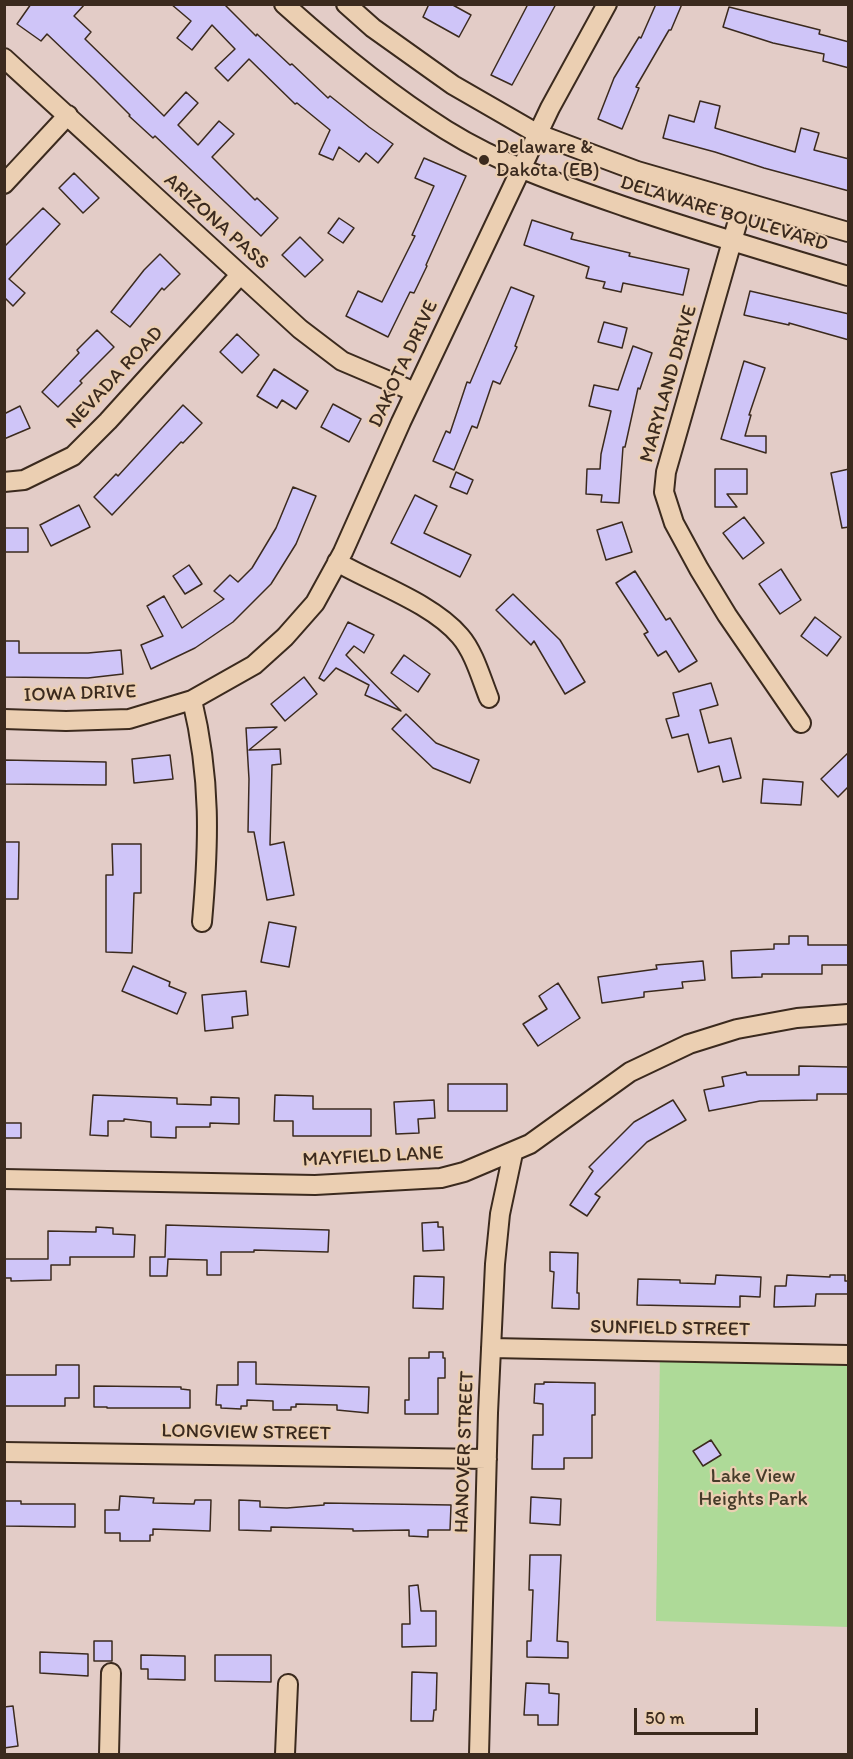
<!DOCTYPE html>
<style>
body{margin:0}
#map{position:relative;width:853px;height:1759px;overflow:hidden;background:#e3ccc7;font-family:Itim,sans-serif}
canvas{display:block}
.frame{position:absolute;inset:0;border:6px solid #3b2a1e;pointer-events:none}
.scale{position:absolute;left:634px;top:1708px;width:124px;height:27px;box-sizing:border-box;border:3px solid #3b2a1e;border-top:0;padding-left:8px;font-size:18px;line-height:21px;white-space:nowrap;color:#3b2a1e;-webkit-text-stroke:4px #ebcfb2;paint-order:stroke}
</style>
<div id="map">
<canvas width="853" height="1759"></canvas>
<div class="frame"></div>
<div class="scale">50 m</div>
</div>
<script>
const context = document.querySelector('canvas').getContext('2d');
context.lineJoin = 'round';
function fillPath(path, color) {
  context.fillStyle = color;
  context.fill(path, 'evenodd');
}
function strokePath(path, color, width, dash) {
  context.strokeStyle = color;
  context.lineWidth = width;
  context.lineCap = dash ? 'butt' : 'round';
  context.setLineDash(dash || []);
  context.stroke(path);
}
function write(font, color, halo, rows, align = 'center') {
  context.font = font + ' Itim,sans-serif';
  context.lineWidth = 4.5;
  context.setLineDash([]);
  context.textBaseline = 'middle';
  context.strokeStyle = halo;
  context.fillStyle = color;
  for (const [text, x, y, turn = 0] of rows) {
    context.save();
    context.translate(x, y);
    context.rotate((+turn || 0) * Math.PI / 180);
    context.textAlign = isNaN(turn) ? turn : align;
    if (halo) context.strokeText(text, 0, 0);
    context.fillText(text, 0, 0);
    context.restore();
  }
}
fillPath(new Path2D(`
 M660,1351L848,1355V1627L656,1621Z`), '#aeda98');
const building = new Path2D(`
 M31,4H85L74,16L91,32L85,39L164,116L186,92L198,103L178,125L198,145L219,121L234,134L212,157L255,200L257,198L278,218L261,236L155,136L153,138L129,116L130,115L94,79L47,34L41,41L17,24Z
 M171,4H224L256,36L257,34L290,65L292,64L328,98L330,96L369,127L393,144L378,163L366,153L359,162L339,147L333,160L319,154L330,130L297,103L295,104L249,59L228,81L215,68L235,49L212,25L192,50L177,38L191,21Z
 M429,4H451L471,15L459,37L423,17Z
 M528,4H556L512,85L491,75Z
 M656,4H682L671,30H669L636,87L639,88L622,129L598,119L614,78L639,37L641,38Z
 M729,7L820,30L819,34L849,42V68L823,61L824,54L773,43L723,27Z
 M700,101L720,106L715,128L795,152L801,128L819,133L814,150L849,159V191L764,168L715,152L663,138L669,115L694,122Z
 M424,158L466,176L426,265L427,266L414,293L410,292L388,337L346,316L358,291L382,302L415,236L412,235L434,186L415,178Z
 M74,173L99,198L83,213L59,188Z
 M43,208L60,224L9,279L25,293L13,306L4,297V247Z
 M339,218L354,228L343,243L328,233Z
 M532,220L573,233L571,239L630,253L629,256L689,269L683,295L623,283L621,292L603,288L605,282L586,278L589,267L524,245Z
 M300,237L323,260L305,277L282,255Z
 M160,254L180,274L164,290L162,288L130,327L111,312L144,270Z
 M511,287L534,296L515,346L517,347L500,384L493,381L477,428L472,426L454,470L433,461L446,431L450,433L467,382L470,383Z
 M750,291L849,314V340L789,323V325L744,315Z
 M604,322L627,328L622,348L598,342Z
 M97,330L114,347L80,381L82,383L58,407L42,392L79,353L77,350Z
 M237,334L259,355L242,373L220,352Z
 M633,346L652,353L640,389L638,388L625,447H623L619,503L601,502L602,495L586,494L587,469H600L601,454L611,411L589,406L594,385L618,390Z
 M744,361L765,368L749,415H751L745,436H766V453L721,439Z
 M274,369L308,391L296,409L282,400L277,408L257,396Z
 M333,404L361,419L349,442L321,427Z
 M183,405L202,423L183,443L181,442L112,515L94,497L116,474L118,476Z
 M20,406L30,428L4,439V414Z
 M715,469H747V494H727L737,507H715Z
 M849,469V527L842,528L831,473Z
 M456,472L473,480L467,494L450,487Z
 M293,487L316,496L296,544L271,584L233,622L195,648L151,669L141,645L163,636L147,606L164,596L182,628L224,599L214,591L230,575L238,582L252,568L276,528Z
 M415,495L437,506L424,533L471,555L460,577L391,543Z
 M79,505L90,527L51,546L40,525Z
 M744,517L764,543L743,559L723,533Z
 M622,522L632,552L606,560L597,530Z
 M4,528H28V552H4Z
 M189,565L202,584L185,594L173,576Z
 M781,569L801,600L780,614L759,584Z
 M635,571L666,620L670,618L697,661L679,672L666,651L658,656L644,634L648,632L616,583Z
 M513,594L560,640L585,682L565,694L534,641L531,645L496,610Z
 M815,617L841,637L827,656L801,636Z
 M348,622L374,635L364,653L354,646L346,655L401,711L365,695L369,685L336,668L324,681L319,678Z
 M5,641H19V653H88L121,650L123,674L88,678L4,677Z
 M404,655L430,674L418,692L391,673Z
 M304,677L317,694L285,721L271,704Z
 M711,683L718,705L700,710L709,743L731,738L741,778L723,782L719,766L698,772L688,734L672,738L666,719L679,716L673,693Z
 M406,714L436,743L479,760L470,783L433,768L392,729Z
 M277,727L249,750L280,749L281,764L272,765L270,845L284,842L294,895L267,900L254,832H248L249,779L246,728Z
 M849,752V786L838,797L821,779Z
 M170,755L173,779L134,783L132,759Z
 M4,760L106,762V785L4,784Z
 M763,779L803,782L801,805L761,803Z
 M4,842H19L18,899H4Z
 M112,844H141V893H134L132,953L106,952V875H113Z
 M269,922L296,927L289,967L261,962Z
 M789,936H808V945H849V965H822V974H762V977L732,978L731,951L774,949V944H789Z
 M703,961L705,980L682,982L683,988L644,992V997L602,1003L598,977L657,969L656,965Z
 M133,966L170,982L169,986L186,993L177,1014L122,991Z
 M558,983L580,1018L538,1046L523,1024L547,1009L539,996Z
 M246,991L248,1015L232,1017L233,1028L205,1031L202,995Z
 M799,1066L849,1067V1094H817V1100L760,1101L709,1111L704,1090L724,1086L722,1077L746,1072L747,1075H799Z
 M448,1084H507V1111H448Z
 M93,1095L177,1098V1104L211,1105V1097L239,1098V1124L210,1123V1127H176V1138L151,1137V1122L124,1119V1121H108V1136L90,1135Z
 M275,1095L313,1096V1109H371V1136H293V1121H274Z
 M434,1100L435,1118L418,1119L419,1133L396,1134L394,1102Z
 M673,1100L686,1120L647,1142L595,1194L600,1197L587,1216L570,1205L593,1171L589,1167L634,1122Z
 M4,1123H21V1138H4Z
 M438,1222V1227H443L444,1250L423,1251L422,1223Z
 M166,1225L329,1230L328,1252L254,1250V1252H221V1275H207V1260L168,1259L167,1276H150V1257H165Z
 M96,1227L113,1228V1234L135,1235L134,1257H70V1265H51V1280L11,1281V1278H4V1259H48V1231L96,1232Z
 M550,1252L578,1253L577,1293H579V1309L552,1308L554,1272L550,1271Z
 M716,1275L761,1277L760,1297L740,1296V1307L637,1305L638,1279L680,1280V1283L715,1284Z
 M787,1275L830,1277V1275H845V1281H849V1294H816L815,1306L774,1307L775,1286H786Z
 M414,1276L444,1277L443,1309L413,1308Z
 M429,1352H443V1358H445V1378H438V1414H405V1400H409V1358H429Z
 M238,1362H256V1384L369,1387L368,1413L337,1410V1405L296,1404V1407H291V1410H273V1401L247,1400V1406H241V1409L221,1408V1405H216L217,1385H238Z
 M56,1365H79V1398H65V1406H4V1375H56Z
 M544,1382L595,1383V1415H592V1458H564V1469H532L533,1435H543V1404L534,1403L535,1384H544Z
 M94,1386L181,1387V1389L190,1390V1408H107V1407H94Z
 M711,1440L721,1455L703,1466L693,1451Z
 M120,1496L154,1498L153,1503L194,1504L195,1500H211L210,1531L153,1529V1535H150V1541H120V1533H105V1510H119Z
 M531,1497L561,1499L560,1525L530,1523Z
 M239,1500L260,1501V1507L287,1508L324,1505V1503L451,1505L450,1530H428V1537L409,1536V1530L353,1531V1529L271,1527V1531L239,1530Z
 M4,1501H21V1504H75V1527L4,1526Z
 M530,1555H561L557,1641L568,1642V1658L527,1657V1641H531L533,1590H529Z
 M418,1585L421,1611H436V1646L402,1647V1624H410L409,1586Z
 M94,1641H112V1661H94Z
 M40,1652L88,1654V1676L40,1673Z
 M141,1655L185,1656V1680L148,1679V1669H141Z
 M215,1655H271V1682L215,1681Z
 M412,1672L437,1673L436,1710H434L433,1721H411Z
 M526,1683L549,1684V1693L559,1694L558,1725H538V1715H524Z
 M13,1706L18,1746L4,1748V1707Z`);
fillPath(building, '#cfc5f8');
strokePath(building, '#3b2a1e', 1.5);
const minor = new Path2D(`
 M284,4C335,50 389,94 446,130C502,165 565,186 626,207C700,232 774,254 848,276
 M346,4L373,28L453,85L538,134L637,171L848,232
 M4,58L300,329L342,361L415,392
 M4,184L68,115
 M743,203L666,472L664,492L674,523L699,569L727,615L801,723
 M4,482L24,480L73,456L108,421L240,275
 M337,562C375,584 432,603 460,636C474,652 481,678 489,698
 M192,700C211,778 209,843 202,922
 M4,719L66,721L129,719L192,700L254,665L285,637L315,603L343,552L401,422L550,108L607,4
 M4,1179L315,1185L441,1178L464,1172L530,1144L630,1072L689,1044L737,1029L797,1018L848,1014
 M491,1348L848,1355
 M4,1452L487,1459
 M109,1754L111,1673
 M285,1754L288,1684
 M479,1754L488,1413L495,1264L500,1214L513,1153`);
strokePath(minor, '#3b2a1e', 22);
strokePath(minor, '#ebcfb2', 18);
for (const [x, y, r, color] of [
 [484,160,6,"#3b2a1e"]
]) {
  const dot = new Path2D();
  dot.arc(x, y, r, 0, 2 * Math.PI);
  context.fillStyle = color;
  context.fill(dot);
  strokePath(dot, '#ebcfb2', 2);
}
write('20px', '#3b2a1e', '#ebcfb2', [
 ["Delaware &",496,148],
 ["Dakota (EB)",496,171]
], 'left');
write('20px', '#3b2a1e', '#ebcfb2', [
 ["DELAWARE BOULEVARD",724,214,17],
 ["ARIZONA PASS",216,222,42],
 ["DAKOTA DRIVE",404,364,-65],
 ["NEVADA ROAD",115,378,-47],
 ["MARYLAND DRIVE",669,384,-74],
 ["IOWA DRIVE",80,694,-2],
 ["MAYFIELD LANE",373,1157,-3],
 ["SUNFIELD STREET",670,1329,1],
 ["LONGVIEW STREET",246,1433,1],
 ["HANOVER STREET",465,1452,-88]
]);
write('20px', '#463c2a', '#ebcfb2', [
 ["Lake View",753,1477],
 ["Heights Park",753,1500]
]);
</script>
